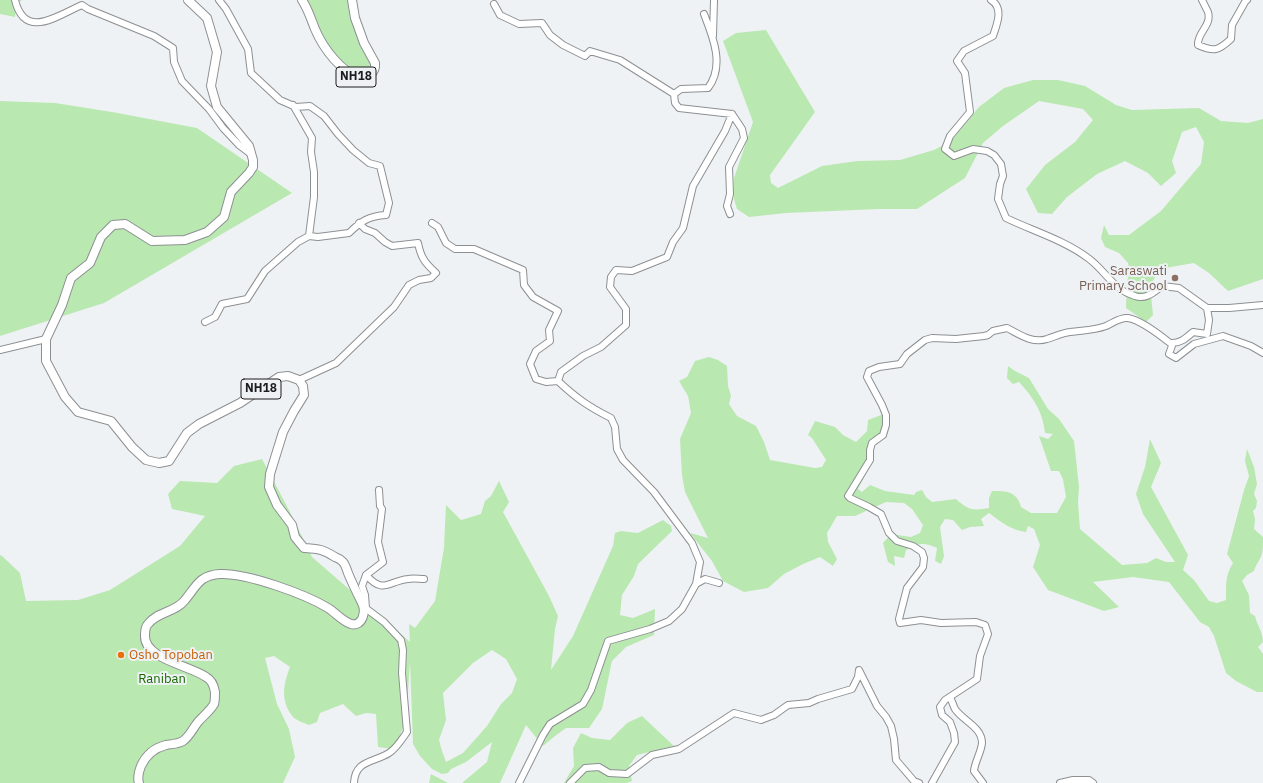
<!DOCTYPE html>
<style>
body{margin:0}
canvas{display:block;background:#eef2f4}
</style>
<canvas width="1263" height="783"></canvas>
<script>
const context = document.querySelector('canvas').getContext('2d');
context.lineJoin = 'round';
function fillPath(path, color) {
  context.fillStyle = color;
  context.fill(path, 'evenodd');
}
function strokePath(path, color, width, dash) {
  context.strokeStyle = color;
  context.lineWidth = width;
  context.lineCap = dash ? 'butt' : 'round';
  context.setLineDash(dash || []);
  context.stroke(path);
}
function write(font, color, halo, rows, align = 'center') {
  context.font = font + ' "IBM Plex Sans",sans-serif';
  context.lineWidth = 4;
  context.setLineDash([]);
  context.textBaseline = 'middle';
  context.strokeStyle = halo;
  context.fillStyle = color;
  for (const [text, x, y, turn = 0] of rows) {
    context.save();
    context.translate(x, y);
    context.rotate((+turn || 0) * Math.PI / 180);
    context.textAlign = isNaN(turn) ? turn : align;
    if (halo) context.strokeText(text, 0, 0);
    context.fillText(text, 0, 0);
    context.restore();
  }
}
fillPath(new Path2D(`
 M0,0H23L17,2L15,17L0,14Z
 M307,0H349L353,25L370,61C370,67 370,71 365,74C351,74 332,53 325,41C317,28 314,13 307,0Z
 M766,30L815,112L770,175L771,183L778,188L822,166L857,161L900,160L934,150L951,141L979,107L1004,88L1033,80H1058L1085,86L1116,105L1132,110L1199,108L1221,121L1248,123L1263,119V279L1228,291L1209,273L1194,263L1165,268L1162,265L1150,286L1153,315L1146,322L1126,308L1127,281L1130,272L1128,263L1119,253L1105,247L1101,238L1104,225L1109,235H1129L1161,211L1201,164L1204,142L1196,127L1182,132L1172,161L1176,173L1161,186L1148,173L1125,161L1097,174L1067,197L1052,214L1038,213L1026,189L1045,165L1075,142L1093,120L1083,109L1039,101L1003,126L983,143L965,178L917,209H879L786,213L749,217L737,209L734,199V178L753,122L723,41L736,33Z
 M0,101L55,103L112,112L197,128L292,193L104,303L0,336Z
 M709,357L718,360L727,366L728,386L731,396L729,404L737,416L756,426L764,442L770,460L815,468L822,467L826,460L812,438L808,435L815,421L835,427L843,435L856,442L867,431L868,420L889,412V426L885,434L872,449L868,469L858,489L862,492L870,485L885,491L914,495L916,492L922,490L926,497L932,502L956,499C968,510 973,511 989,508V498L992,491C1006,491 1017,491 1021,507L1031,513H1057L1066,497L1063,479L1059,471H1051L1039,436L1048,439L1053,434L1045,433C1043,412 1033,397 1019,382L1013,384L1007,378L1008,366L1015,371L1029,378L1048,409L1059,419L1074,441L1079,487L1078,502L1080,529L1122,565L1147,563L1156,558L1166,562H1175L1143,514L1136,494L1145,467L1150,439L1161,463L1151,487L1188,555L1183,570L1194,580L1209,601L1217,603L1226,600C1226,586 1225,575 1233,563L1227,554L1244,490L1249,476L1245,461L1247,449L1254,467L1257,484L1254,494L1257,501L1256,508L1253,511L1255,519L1254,529L1263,537C1263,543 1263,549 1262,554C1260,560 1256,564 1254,571L1247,575L1242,581L1249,595L1250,613L1255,616C1257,625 1263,632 1263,642L1258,647L1263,654V692H1257L1236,681L1226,673L1214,636L1209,627L1200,622L1169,582L1133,577L1093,582L1119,607L1104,611L1048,590L1033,567L1040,545L1034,529L1028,526L1026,532C1011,530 1001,522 989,513L981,519L984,526L970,527L962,530L953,520L945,519L940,527L944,556L941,564L935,561L937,548C923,542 920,543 906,550L904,558L894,556L895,566L888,562L883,543L891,534L911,537L920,533L923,525L912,509L904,503L886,502L855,516H837L827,533L828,542L837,559L833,566L820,557L803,564L784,574L768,588L744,592L723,581L712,561L690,533L708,538L685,492L682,475L680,439L691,413L688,396L679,381L687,377L695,361Z
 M262,459L290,512L312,557L410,642L409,624L415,628L435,601L444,548L446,505L461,520L481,514L485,501L491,496L499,481L509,502L503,512L549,596L558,616L555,629L551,670L573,636L613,546L615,533L621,531L638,533L663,520L671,526L672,531L638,564L634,576L622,595L620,615L633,618L655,609L654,635L626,647L612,661L602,709L589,728H566L555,736L543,746L526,725L500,783H456H462L487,762L492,742L466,762L451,769L448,773L442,774L432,769L420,756L413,744L410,661L406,722L393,749L378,747L376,714L366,713L356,716L343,704L320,713L317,722L309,725C304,723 298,721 294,718C280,702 283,685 290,667L274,656L265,658L277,704L289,729L295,757L283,783H0V556L1,555L20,573L26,601L78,600L110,590L180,546L205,516L172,509L168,494L180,481L217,483L234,466ZM492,650L506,659L517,679L512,693L501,704L487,726L463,753L446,762L442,751L439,740L446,720L443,693L473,663Z
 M642,716L674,746L637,755L629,766L632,781L627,783H564L574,766L573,748L581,733L592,738L610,740L627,723Z
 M431,774L448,783H429Z`), '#bae8b1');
const minor = new Path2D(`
 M15,0C25,41 58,15 82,5L88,9L154,36L173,48L174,62L182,81L209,109L223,128L239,145L251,154
 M219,0L226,9L248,49L251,73L280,100L296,107L310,106L324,116L338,134L353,150L369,163L380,166L389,203L386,215C369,216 361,221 349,233L318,237L309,236L314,197V172L311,152L312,138L293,105
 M991,0C1004,8 997,24 993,36L964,51L957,61L965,73L970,112L950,136L945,149L954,156L973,149L987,151L994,155L1001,164L1003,176L1000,184L998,199L1006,218C1033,231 1064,240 1088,258C1105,270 1113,290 1135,296C1146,300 1154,292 1162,286L1179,288L1207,308H1229L1263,305
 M1202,0C1204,4 1206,8 1208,12C1212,26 1197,32 1198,45C1214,52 1218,51 1231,39L1232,25L1245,2L1247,0
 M494,4L500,15L519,24L542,23L550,35L563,45L585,56L590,51L620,60L674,94
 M713,36L714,0
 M730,214L727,206L730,194L729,167L744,138L742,129L732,114
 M432,223L438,227L446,243L455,249H474L523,270L524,285L533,297L558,311L549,330L550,341L536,351L530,364L536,379L546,382L558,381
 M205,322L215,317L222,304L247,299L265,271L298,242L309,236
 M1173,343L1169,354L1176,358L1194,344L1223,336L1251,346L1263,353
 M0,350L46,339
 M299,380L336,363L394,307L409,285L419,280L431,278L436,273C425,263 421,258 418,243L392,246L385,242L375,233L365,229L359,223
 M366,575C384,595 388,581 408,579C413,578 419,579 424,579
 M696,584L705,579L719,583
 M366,608L365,595L362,586L366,575L383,562L378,542L382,509L380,506L379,490
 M950,697C952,701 953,705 955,709C963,721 982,727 982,743C981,753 975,761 974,771L983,783
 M354,783C355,760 373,763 389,753C396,749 402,739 407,732L402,673L403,650L401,640L384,622L364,607
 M519,783L543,735L550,724L583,704L591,690L608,641L650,629L669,621L682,609L696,584L700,562L692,543L654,492L623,460L617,449L615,427L611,418C589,407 576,398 558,381L561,372L583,356L601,347L626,325V309L610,287L611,277L616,270L632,271L667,257L673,242L683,228L693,186L725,131L732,114L679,108L675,103L674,94L681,89L708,88C725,66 713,37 704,14
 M570,783L585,768L599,767L609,773L627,774L652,755L679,749L734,713L761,720L774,715L788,705L809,703L818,699L852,689L858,677L859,670L877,706L886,717L891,726L894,739L896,760L914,781L919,783
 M932,783L955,742L954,733L950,722L942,715L940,707L945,700L977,679L980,656L988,634L985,625L976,622L941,623L921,620L900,623L899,619L907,588L923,567L924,558L922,552L913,546L897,541L889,533L881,514L869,507L850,498L848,496L870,460V450L872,443L883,435L886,425V415L882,405L867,377L869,371L879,367L900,364L907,354L925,340L932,338L956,339L984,336L988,335L993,331L1007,328C1019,334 1032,344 1047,339C1054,337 1062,333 1070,332C1083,330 1092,331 1106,326C1113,323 1120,317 1128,318C1140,320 1160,335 1170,343C1180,344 1186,338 1193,332L1207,334L1209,320L1207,308
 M1060,783L1073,780H1089L1093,783`);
const major = new Path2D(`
 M302,0C308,9 311,19 315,29C323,48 342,74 363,79C370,76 376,72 375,63L364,43L355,18L352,0
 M139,783C137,777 139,771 141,766C146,755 154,748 166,745C172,744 178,744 183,741C190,736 193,728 198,722C203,716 210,711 214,704C215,701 215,695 215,692C214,686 212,680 206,677C192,666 143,659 145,635C145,631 145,627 148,624C158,611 175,613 185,600C196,587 199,575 220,574C247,573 305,594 328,608C336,613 342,621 351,624C363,627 366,611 362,603C357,593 352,583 348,573C347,570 345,564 343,562C341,560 338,558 335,557C322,549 319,549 304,548L295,537L292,525L277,505L269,487L270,474L283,432L294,411L304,395L303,386L299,380L288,376L279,377L240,403L199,424L187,433L169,461L159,463L146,460L132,447L111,421L78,412L65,397L46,361V339L62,305L71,278L90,263L101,237L113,225L125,224L152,241L185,240L207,232L224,217L231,192L249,173L253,167V160L249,146L217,107L211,86L217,52L207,18L188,0`);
strokePath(minor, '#8d9093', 8);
strokePath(major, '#8d9093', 10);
strokePath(minor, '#fff', 6);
strokePath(major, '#fff', 8);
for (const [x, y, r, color] of [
 [1175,278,4,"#8d6e63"],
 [121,655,4,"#e8710a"]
]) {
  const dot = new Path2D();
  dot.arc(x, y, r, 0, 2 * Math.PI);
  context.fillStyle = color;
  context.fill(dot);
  strokePath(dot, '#eef2f4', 1.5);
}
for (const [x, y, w] of [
 [356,77,40],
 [261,389,40]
]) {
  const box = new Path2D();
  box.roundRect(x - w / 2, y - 10, w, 20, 3);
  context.fillStyle = '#eef2f4';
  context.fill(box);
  strokePath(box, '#1c1d1e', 1);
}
write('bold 12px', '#1c1d1e', null, [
 ["NH18",356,77],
 ["NH18",261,389]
]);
write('13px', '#785e54', '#eef2f4', [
 ["Saraswati",1167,271],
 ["Primary School",1167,286]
], 'right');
write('13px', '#c56008', '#eef2f4', [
 ["Osho Topoban",129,655]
], 'left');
write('13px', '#186a00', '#eef2f4', [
 ["Raniban",162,679]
]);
</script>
